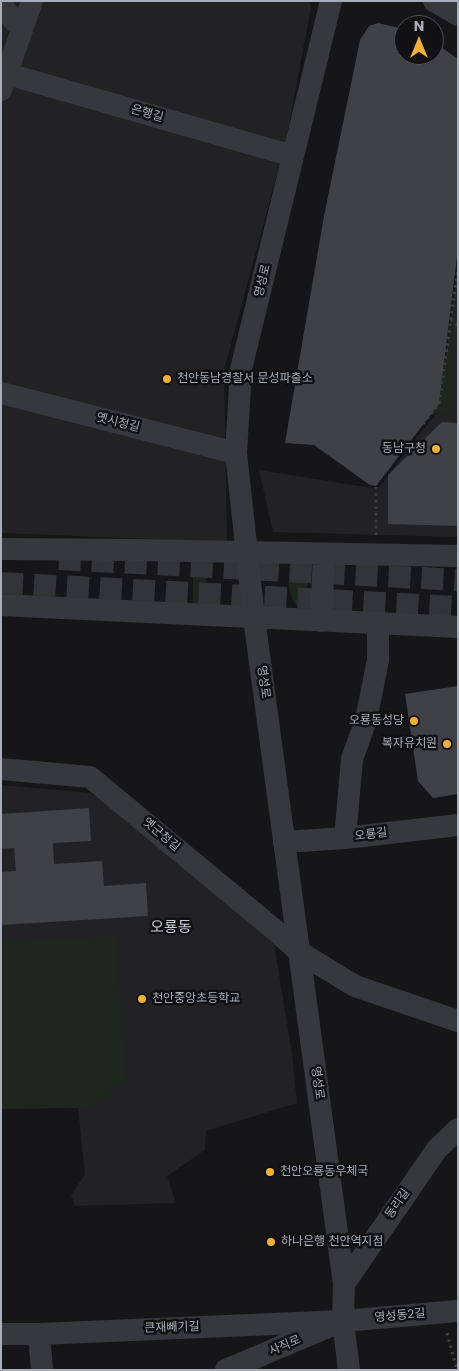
<!DOCTYPE html>
<meta charset="utf-8">
<style>
body{margin:0}
#map{position:relative;width:459px;height:1371px;overflow:hidden;background:#161618;font-family:Poppins,sans-serif}
canvas{display:block}
.frame{position:absolute;inset:0;border:2px solid #a8adb8;pointer-events:none}
.north{position:absolute;left:394px;top:15px;width:50px;height:50px;box-sizing:border-box;background:#111113;border:1px solid #4d4f55;border-radius:50%;rotate:0deg;font-size:14px;font-weight:700;line-height:20px;text-align:center;color:#a8adb8}
.north::after{content:'';display:block;margin:auto;width:18px;height:22px;background:#f2b134;clip-path:polygon(50% 0,100% 100%,50% 72%,0 100%)}
</style>
<div id="map">
<canvas width="459" height="1371"></canvas>
<div class="frame"></div>
<div class="north">N</div>
</div>
<script>
const context = document.querySelector('canvas').getContext('2d');
context.lineJoin = 'round';
function fillPath(path, color) {
  context.fillStyle = color;
  context.fill(path, 'evenodd');
}
function strokePath(path, color, width, dash) {
  context.strokeStyle = color;
  context.lineWidth = width;
  context.lineCap = dash ? 'butt' : 'round';
  context.setLineDash(dash || []);
  context.stroke(path);
}
function write(font, color, halo, rows, align = 'center') {
  context.font = font + ' Poppins,"Noto Sans KR",sans-serif';
  context.lineWidth = 5;
  context.setLineDash([]);
  context.textBaseline = 'middle';
  context.strokeStyle = halo;
  context.fillStyle = color;
  for (const [text, x, y, turn = 0] of rows) {
    context.save();
    context.translate(x, y);
    context.rotate((+turn || 0) * Math.PI / 180);
    context.textAlign = isNaN(turn) ? turn : align;
    if (halo) context.strokeText(text, 0, 0);
    context.fillText(text, 0, 0);
    context.restore();
  }
}
fillPath(new Path2D(`
 M1,1H309L311,7L286,141L224,370L227,542L1,533Z
 M458,280V537L273,532L259,470L378,489L442,405Z
 M1,785L91,793L123,815L274,943L292,1054L297,1103L206,1131L205,1150L167,1176L176,1203L75,1206L71,1195L85,1174L78,1108L1,1109Z`), '#222225');
fillPath(new Path2D(`
 M458,268V415L432,413L439,404Z
 M193,558C208,571 214,598 193,608Z
 M304,559H308L306,612C304,610 301,610 299,608C289,599 285,577 294,567C297,564 301,562 304,559Z
 M115,936L126,1079L92,1107L1,1109V943Z`), '#1e261f');
fillPath(new Path2D(`
 M378,23L404,29V55H434V42L458,59V248L439,404L376,486L370,485L314,445L285,443L324,216L360,40L369,26Z
 M442,422L458,423V526L388,524V475Z
 M458,686V794L433,798L418,781L405,694Z
 M89,808L91,841L53,843L54,864L102,861L104,886L146,883L148,916L1,925V872L16,871L14,848L1,849V814Z`), '#404145');
strokePath(new Path2D(`
 M59,559L458,580
 M1,583L458,607`), '#333438', 22, [22, 11]);
strokePath(new Path2D(`
 M451,319L458,326
 M423,424L439,404L458,268
 M376,535V486
 M447,1333L457,1370`), '#3d3f44', 3, [2.5, 4]);
strokePath(new Path2D(`
 M331,1L241,369L236,453L254,618L344,1284L343,1321L349,1370
 M434,1L458,15
 M1,5L22,30
 M1,72L293,156
 M1,90L32,1
 M1,393L236,453
 M1,549L138,550L458,556
 M1,605L458,627
 M321,621L324,554
 M1,769L90,777L276,931L299,952L355,986L458,1021
 M345,838L352,759L366,720L378,660V623
 M284,842L345,838L458,825
 M344,1284L437,1149L458,1129
 M1,1334H39L343,1321L458,1311
 M39,1334L42,1370
 M226,1370L330,1326`), '#37383d', 22);
for (const [x, y, r, color] of [
 [167,379,5,"#f2b134"],
 [436,449,5,"#f2b134"],
 [414,721,5,"#f2b134"],
 [447,744,5,"#f2b134"],
 [142,999,5,"#f2b134"],
 [270,1172,5,"#f2b134"],
 [271,1242,5,"#f2b134"]
]) {
  const dot = new Path2D();
  dot.arc(x, y, r, 0, 2 * Math.PI);
  context.fillStyle = color;
  context.fill(dot);
  strokePath(dot, '#111113', 2);
}
write('12px', '#a8adb8', '#111113', [
 ["은행길",147,114,16],
 ["영성로",263,281,-76],
 ["옛시청길",118,423,14],
 ["영성로",263,682,82],
 ["옛군청길",161,835,40],
 ["오룡길",371,835,-7],
 ["영성로",317,1083,82],
 ["동리길",398,1204,-55],
 ["영성동2길",400,1316,-5],
 ["큰재빼기길",172,1328,-2],
 ["사직로",285,1346,-23]
]);
write('12px', '#a8adb8', '#111113', [
 ["천안동남경찰서 문성파출소",177,379],
 ["동남구청",426,449,"right"],
 ["오룡동성당",404,721,"right"],
 ["복자유치원",437,744,"right"],
 ["천안중앙초등학교",152,999],
 ["천안오룡동우체국",280,1172],
 ["하나은행 천안역지점",281,1242]
], 'left');
write('15px', '#c9ccd4', '#111113', [
 ["오룡동",171,928]
]);
</script>
